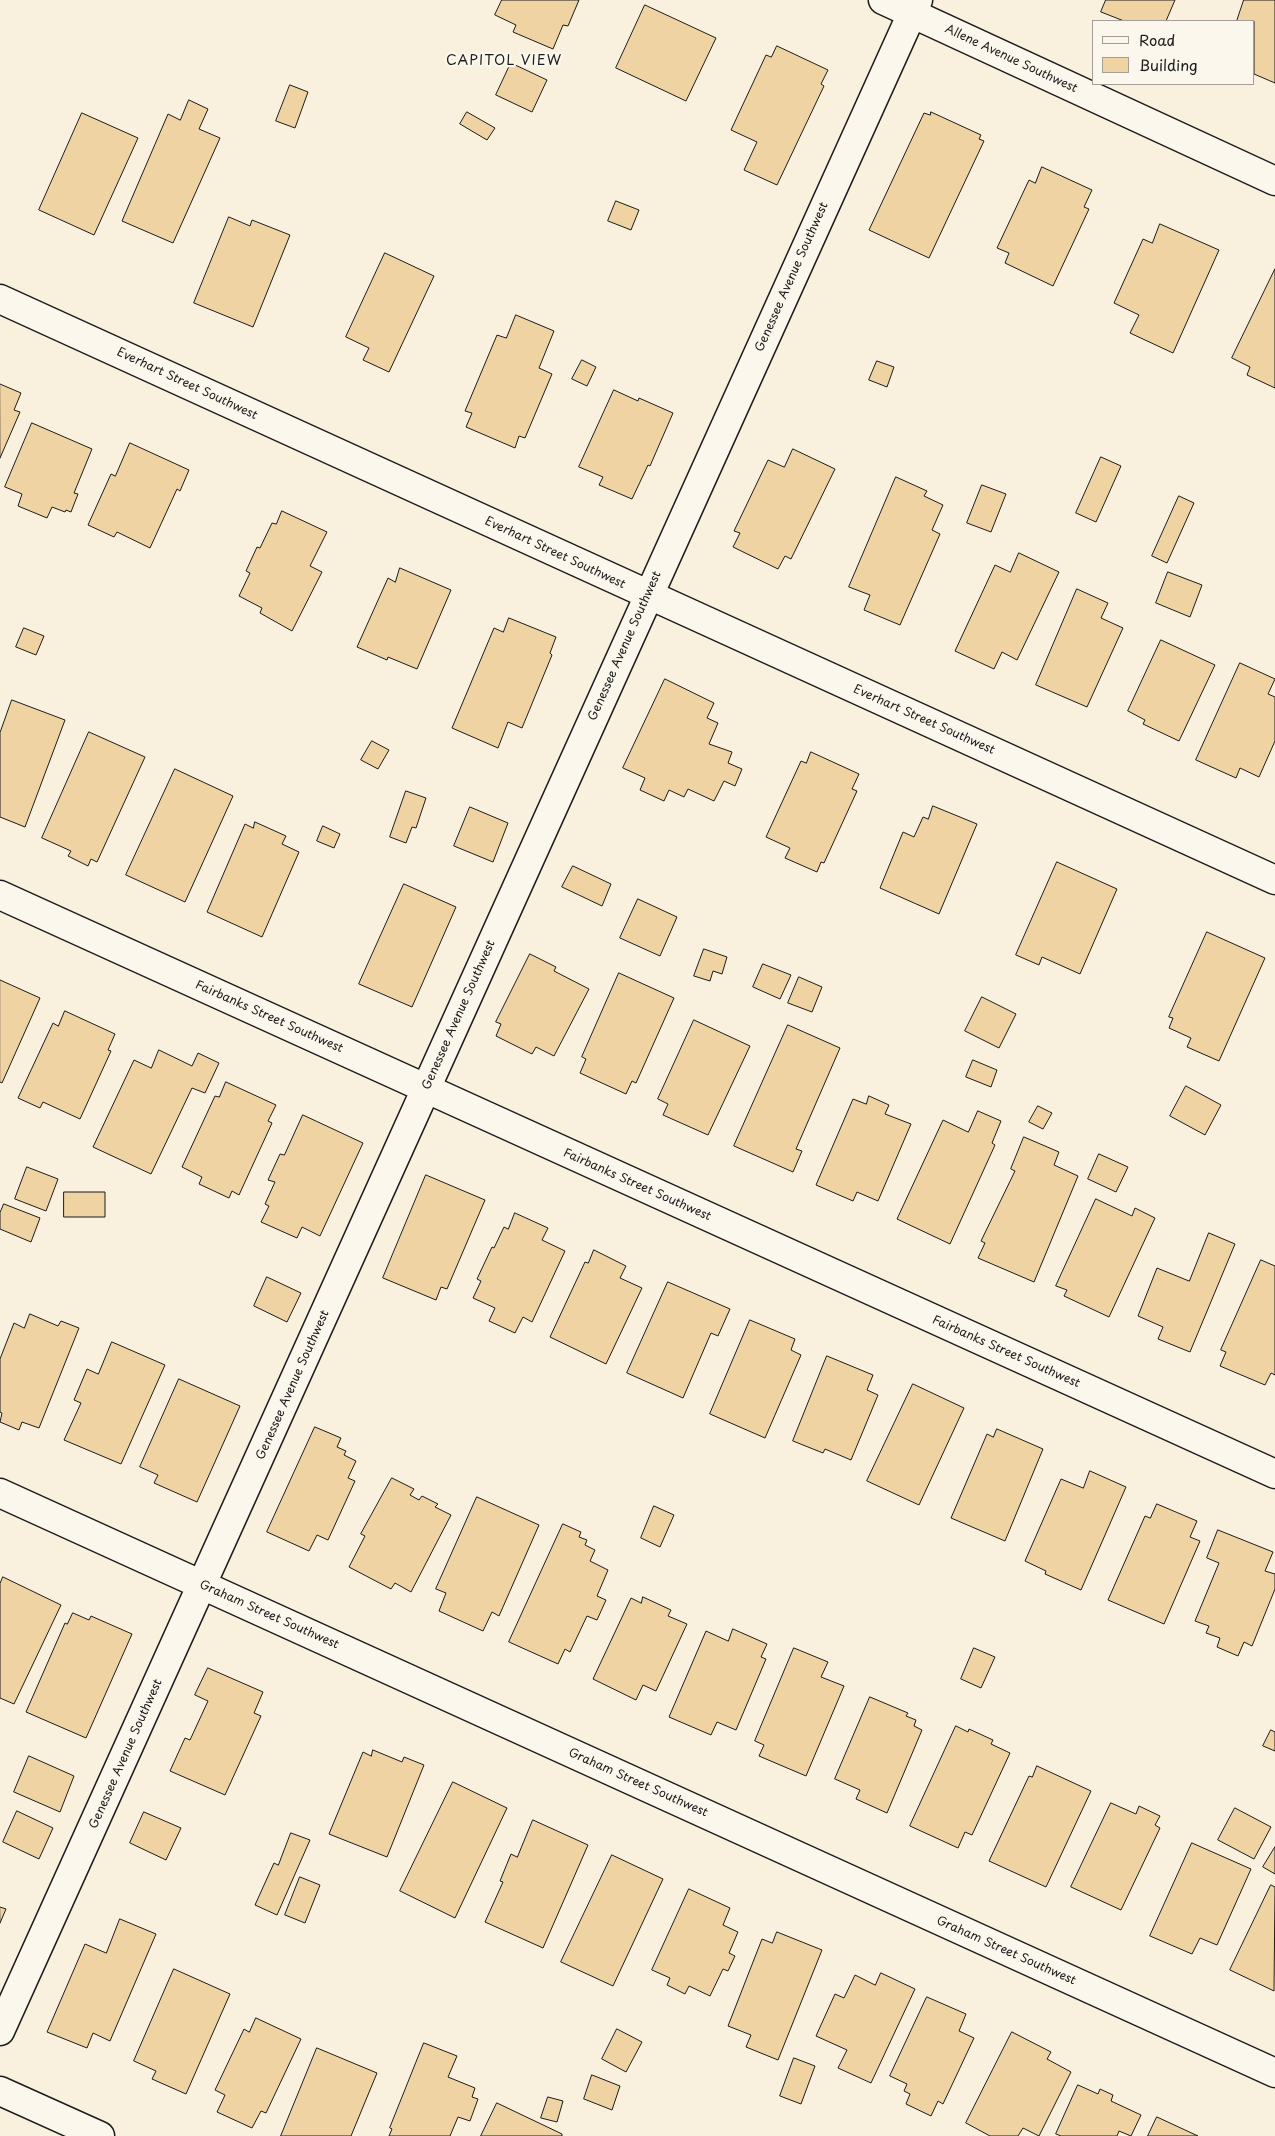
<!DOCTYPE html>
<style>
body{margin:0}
#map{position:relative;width:1275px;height:2136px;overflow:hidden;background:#f9f0dd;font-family:"Playpen Sans",sans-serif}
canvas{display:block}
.legend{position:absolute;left:1092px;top:20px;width:162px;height:65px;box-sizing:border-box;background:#fbf7ec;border:1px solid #a29f99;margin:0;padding:6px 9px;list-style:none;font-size:15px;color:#1c1c1c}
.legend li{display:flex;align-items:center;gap:10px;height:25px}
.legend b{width:25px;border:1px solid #a29f99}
</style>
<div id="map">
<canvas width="1275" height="2136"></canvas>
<ul class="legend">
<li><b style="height:6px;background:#fbf7ec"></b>Road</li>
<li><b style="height:14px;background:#efd3a3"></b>Building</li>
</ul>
</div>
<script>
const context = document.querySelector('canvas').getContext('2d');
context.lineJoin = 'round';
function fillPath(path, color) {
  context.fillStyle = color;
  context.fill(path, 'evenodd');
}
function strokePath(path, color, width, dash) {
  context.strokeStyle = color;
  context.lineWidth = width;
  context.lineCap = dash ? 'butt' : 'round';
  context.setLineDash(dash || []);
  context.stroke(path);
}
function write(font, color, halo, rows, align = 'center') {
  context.font = font + ' "Playpen Sans",sans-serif';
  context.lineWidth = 4.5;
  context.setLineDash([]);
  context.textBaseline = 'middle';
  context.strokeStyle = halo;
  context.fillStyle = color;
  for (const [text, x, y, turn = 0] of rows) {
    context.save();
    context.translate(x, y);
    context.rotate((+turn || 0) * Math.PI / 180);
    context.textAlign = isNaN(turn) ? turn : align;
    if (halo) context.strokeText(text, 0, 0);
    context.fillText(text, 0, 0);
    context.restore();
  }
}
const building = new Path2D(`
 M502,0H579L568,26L563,25L553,49L513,32L516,25L495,15Z
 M1106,0H1175L1166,21H1124L1101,12Z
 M1244,0H1275V83L1254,74V21H1237Z
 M645,5L716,38L686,101L616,68Z
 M777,46L828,70L821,84L824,86L777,185L744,170L757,142L731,130L766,55L771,57Z
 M511,63L547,80L532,112L496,95Z
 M290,85L308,92L295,128L276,121Z
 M189,100L208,109L199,129L220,138L173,243L122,221L168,114L180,120Z
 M467,112L495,128L487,140L460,124Z
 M931,112L981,135L979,139L984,141L929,258L869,230L924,113L930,115Z
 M82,113L138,138L94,235L39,210Z
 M1042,167L1092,190L1084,207L1089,209L1053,286L1005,263L1009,253L997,248L1029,180L1035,183Z
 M616,201L639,210L631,230L608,221Z
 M229,217L250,226L252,220L290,235L253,327L194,303Z
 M1160,224L1219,250L1173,353L1130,333L1139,315L1114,303L1143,239L1152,243Z
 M385,253L434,276L389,372L363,360L369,348L346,337Z
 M1275,269V388L1247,375L1250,367L1232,358Z
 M516,315L554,331L539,368L552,374L525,438L519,436L515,448L466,427L472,413L465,411L497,335L506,338Z
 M582,360L596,367L587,386L572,379Z
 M877,361L894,367L887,387L869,380Z
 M0,384L21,393L14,410L20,412L0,458Z
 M614,390L638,401L639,398L673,413L650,466L648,465L632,499L599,485L603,477L579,467Z
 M32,423L92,449L74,493L78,494L71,512L66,510L65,512L52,507L47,518L18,506L22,494L5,487Z
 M130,443L189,470L180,491L177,489L150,548L117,532L114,537L88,525L111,474L115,476Z
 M793,449L835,469L791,559L785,556L778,569L733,547L740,533L734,531L768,460L784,467Z
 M1101,457L1121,466L1096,522L1076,513Z
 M896,477L927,491L924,496L943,505L932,530L940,534L900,625L864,610L870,595L849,587Z
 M982,485L1006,494L991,532L967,523Z
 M1179,496L1194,503L1167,563L1152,556Z
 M282,511L327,532L310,566L322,572L292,631L260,613L262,608L239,596L250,573L246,571L257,547L260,548L272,523L276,524Z
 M1019,553L1059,572L1017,660L1002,652L994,669L955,651L995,565L1010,572Z
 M400,568L451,590L417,669L388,657L387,660L357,647L388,578L395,582Z
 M1168,572L1202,585L1190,617L1156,603Z
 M1077,589L1108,603L1101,618L1123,628L1087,707L1036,685Z
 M509,618L556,637L550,653L552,655L522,728L508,722L498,748L452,728L494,628L503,632Z
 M24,628L44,636L36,655L16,647Z
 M1161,640L1215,665L1179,741L1143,724L1145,720L1128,711Z
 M1240,663L1275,679L1268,694L1275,697V741L1259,777L1240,768L1236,778L1196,760Z
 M665,679L714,703L707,718L718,723L709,744L732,752L728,763L742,769L735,786L724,781L714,801L688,789L684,797L669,790L664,801L640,790L645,778L623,768Z
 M12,700L65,720L25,827L0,817V733Z
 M89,732L145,757L97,862L91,859L88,866L68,856L71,851L42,838Z
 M372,741L389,750L378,769L361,760Z
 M811,752L859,774L852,789L857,791L824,863L821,862L817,872L785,858L790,848L766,837L801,761L806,763Z
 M175,769L233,796L185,902L126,875Z
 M406,791L426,798L416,828L412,827L406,843L390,837Z
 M933,806L977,824L939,914L880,888L903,832L914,837L923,817L928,819Z
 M470,807L508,823L493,862L454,846Z
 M255,822L286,836L282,844L299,852L262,937L207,912L245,824L253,828Z
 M323,826L340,834L334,848L317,841Z
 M1057,862L1117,889L1080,974L1042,957L1039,965L1016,955Z
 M573,866L611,884L602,906L562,887Z
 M404,884L456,907L412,1007L359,984Z
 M638,899L677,917L660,956L620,938Z
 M1207,932L1265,958L1219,1061L1187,1047L1191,1038L1169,1028L1173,1018L1169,1017Z
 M704,949L727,957L722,974L713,971L710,981L694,976Z
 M530,954L556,967L554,971L589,989L554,1056L536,1047L532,1054L496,1036L501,1024L496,1022Z
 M763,964L791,975L780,999L753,987Z
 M619,973L674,998L636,1083L632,1081L626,1094L580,1073L586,1059L582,1057Z
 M799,977L822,987L812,1012L788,1003Z
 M0,980L40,998L2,1083L0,1082Z
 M982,997L1016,1014L999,1048L965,1031Z
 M65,1011L115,1034L108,1050L111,1051L80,1119L43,1102L40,1108L18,1098L53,1023L58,1026Z
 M694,1020L750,1046L708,1135L663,1115L668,1104L658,1099Z
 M788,1025L840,1048L796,1149L802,1151L793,1172L734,1146Z
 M159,1050L192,1066L198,1053L219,1063L205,1093L192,1088L151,1174L93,1147L134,1060L151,1068Z
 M973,1060L997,1070L991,1087L966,1077Z
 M226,1082L276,1105L268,1121L272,1123L239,1195L232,1191L229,1198L199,1184L202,1177L182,1167L215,1096L219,1097Z
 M1186,1086L1221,1105L1205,1135L1170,1116Z
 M869,1096L889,1105L885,1114L911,1124L878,1201L857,1192L853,1201L816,1185L853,1099L866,1104Z
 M1038,1106L1052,1113L1043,1129L1029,1122Z
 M978,1111L1001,1121L992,1143L995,1145L950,1244L897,1219L943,1120L968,1132Z
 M303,1115L363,1143L320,1236L302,1227L297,1238L261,1222L269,1206L265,1204L275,1182L268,1180L280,1154L284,1155Z
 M1024,1137L1059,1152L1054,1165L1078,1176L1034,1282L978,1258L985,1243L981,1241L1015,1171L1011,1169Z
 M1099,1154L1128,1167L1116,1192L1088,1179Z
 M27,1167L58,1179L46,1211L15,1199Z
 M426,1175L485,1200L447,1289L441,1287L436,1300L383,1278Z
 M64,1192H105V1217H64Z
 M1096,1199L1132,1216L1135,1208L1155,1218L1109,1317L1064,1296L1067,1290L1056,1286Z
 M4,1204L40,1218L31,1242L0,1229V1213Z
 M515,1213L548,1228L542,1240L565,1251L532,1322L523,1317L515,1333L489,1321L495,1308L473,1298L481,1281L477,1279L492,1247L494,1248L504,1227L508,1229Z
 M1209,1233L1235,1244L1190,1352L1158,1339L1163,1327L1138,1316L1157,1268L1189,1281Z
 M594,1250L626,1266L620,1278L642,1288L606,1364L550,1337L585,1262L588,1263Z
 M1261,1260L1275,1266V1375L1271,1373L1265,1385L1220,1366L1226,1352L1221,1350Z
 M267,1277L301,1293L287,1322L254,1306Z
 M668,1282L730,1309L718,1336L711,1333L683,1398L627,1373Z
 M30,1314L58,1326L61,1321L79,1328L39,1428L22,1422L19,1430L0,1422L2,1413L0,1412V1359L14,1323L24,1328Z
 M750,1320L795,1339L791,1350L801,1355L765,1438L710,1414Z
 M112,1342L165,1365L121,1464L64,1440L81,1403L74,1400L87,1369L98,1374Z
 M827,1356L873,1375L867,1390L878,1395L851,1460L825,1449L823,1453L793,1441Z
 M179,1379L240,1406L197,1502L154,1483L158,1475L140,1467Z
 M913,1384L964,1408L919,1505L867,1481Z
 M315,1427L341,1438L337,1447L346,1451L344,1455L356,1461L348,1478L355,1481L328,1540L317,1535L309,1551L267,1532Z
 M997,1429L1043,1449L1005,1541L951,1518L987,1434L993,1437Z
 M1090,1471L1126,1487L1081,1590L1045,1574L1046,1571L1025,1561L1061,1479L1083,1488Z
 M392,1478L414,1489L410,1495L419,1500L422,1496L438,1504L435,1507L451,1515L411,1592L395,1583L391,1589L349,1567L365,1536L361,1534Z
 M477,1497L539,1525L499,1616L492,1612L483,1631L439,1611L446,1593L436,1589Z
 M1157,1504L1197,1521L1190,1537L1200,1541L1164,1624L1108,1600L1145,1516L1150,1518Z
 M654,1506L674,1515L660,1547L641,1538Z
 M563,1524L581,1532L579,1537L587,1540L585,1545L595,1550L590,1561L608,1570L597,1596L606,1600L597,1620L587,1616L570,1652L565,1649L558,1664L509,1642Z
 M1218,1530L1273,1552L1265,1571L1275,1574V1589L1252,1646L1244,1642L1238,1656L1217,1647L1220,1638L1206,1633L1209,1626L1195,1621L1219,1563L1207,1558Z
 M3,1577L61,1605L14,1704L0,1698V1584Z
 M643,1597L671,1610L668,1616L687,1624L656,1691L643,1685L636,1700L593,1679L631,1598L641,1603Z
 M73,1613L89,1620L91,1616L132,1634L86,1738L26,1712L65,1623L67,1624Z
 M733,1629L767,1644L761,1657L766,1659L736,1730L717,1722L711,1735L669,1717L706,1631L728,1641Z
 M794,1648L828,1662L821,1677L844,1686L806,1776L759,1756L764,1745L755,1741Z
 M974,1648L995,1657L981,1688L961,1679Z
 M208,1668L263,1692L254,1713L261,1716L225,1795L170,1771L185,1738L190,1740L208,1701L195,1695Z
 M870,1697L908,1713L906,1716L916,1720L914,1726L922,1730L887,1813L856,1799L860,1790L835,1779Z
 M956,1726L968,1732L969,1729L993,1740L991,1744L1010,1753L972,1835L965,1832L958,1848L910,1826Z
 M1271,1730L1275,1732V1751L1263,1746Z
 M373,1750L402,1762L404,1757L424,1765L387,1857L329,1834L363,1752L371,1756Z
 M29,1756L74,1776L60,1812L14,1792Z
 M1037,1766L1091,1791L1046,1887L989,1861L1029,1776L1032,1777Z
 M453,1782L507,1808L455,1918L400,1891Z
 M1111,1803L1136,1814L1139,1806L1160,1816L1155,1825L1160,1828L1121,1910L1071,1887Z
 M1235,1808L1271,1827L1254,1859L1218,1840Z
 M17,1811L53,1828L39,1859L3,1842Z
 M144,1812L181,1828L166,1860L130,1843Z
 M533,1820L588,1845L543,1948L485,1922L503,1882L500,1881L511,1854L517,1857Z
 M291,1833L310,1840L277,1915L255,1905L274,1863L278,1865Z
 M1192,1843L1251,1869L1217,1945L1200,1938L1192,1954L1150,1936Z
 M1275,1847V1874L1263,1867Z
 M612,1855L663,1879L613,1986L561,1962Z
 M300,1877L320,1885L305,1923L285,1915Z
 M1271,1885L1275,1887L1274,1991L1230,1970Z
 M689,1889L730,1908L723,1925L738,1932L729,1953L735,1956L728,1971L723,1969L710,1996L689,1986L685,1994L667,1985L670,1978L652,1970Z
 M0,1907L6,1909L0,1923Z
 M120,1919L156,1934L110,2041L93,2033L87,2048L47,2032L85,1944L106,1953Z
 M777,1932L822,1950L778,2060L746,2047L751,2035L728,2026L762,1939L772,1943Z
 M174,1969L230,1994L186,2094L152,2079L156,2071L134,2061Z
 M881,1973L915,1989L871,2083L838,2068L847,2050L816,2036L835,1994L844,1998L855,1975L875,1985Z
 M927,1997L966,2014L959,2031L974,2038L943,2104L938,2101L931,2116L906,2104L910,2094L904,2091L907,2084L890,2076Z
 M256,2018L301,2039L266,2113L261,2111L252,2128L217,2112L225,2095L215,2090L244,2029L249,2032Z
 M617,2029L642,2042L626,2072L602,2059Z
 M1012,2032L1051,2052L1047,2059L1071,2072L1039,2136L1023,2128L1018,2136H990L966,2123Z
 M424,2043L457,2056L448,2077L475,2088L472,2097L478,2099L470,2121L458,2117L450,2136H389L392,2129L390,2128Z
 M317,2048L377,2073L351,2136H281Z
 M794,2058L815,2066L801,2104L780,2096Z
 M592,2075L620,2086L612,2110L584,2099Z
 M1078,2085L1098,2094L1100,2089L1113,2095L1111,2101L1141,2115L1131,2136L1119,2131L1117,2136H1061L1056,2134Z
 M548,2097L563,2101L557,2122L541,2118Z
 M497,2103L562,2134V2136H481Z
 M1157,2117L1198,2136H1148Z`);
fillPath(building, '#efd3a3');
strokePath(building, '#1c1c1c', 1);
const minor = new Path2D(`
 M883,0L1275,181
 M0,299L1275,880
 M0,895L1275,1474
 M0,1493L1275,2073
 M0,2031L918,0
 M0,2091L100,2136`);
strokePath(minor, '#1c1c1c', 31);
strokePath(minor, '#fbf7ec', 28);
write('12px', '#1c1c1c', '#fbf7ec', [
 ["Allene Avenue Southwest",1011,59,25],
 ["Genessee Avenue Southwest",792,277,-66],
 ["Everhart Street Southwest",187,384,25],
 ["Everhart Street Southwest",555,553,25],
 ["Genessee Avenue Southwest",625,646,-66],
 ["Everhart Street Southwest",924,720,24],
 ["Genessee Avenue Southwest",459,1015,-66],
 ["Fairbanks Street Southwest",269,1017,24],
 ["Fairbanks Street Southwest",637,1185,24],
 ["Fairbanks Street Southwest",1006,1352,24],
 ["Genessee Avenue Southwest",293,1385,-66],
 ["Graham Street Southwest",269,1615,24],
 ["Genessee Avenue Southwest",126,1754,-66],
 ["Graham Street Southwest",638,1783,24],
 ["Graham Street Southwest",1006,1951,24]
]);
context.letterSpacing = '1px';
write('14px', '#1c1c1c', '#fbf7ec', [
 ["CAPITOL VIEW",504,61]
]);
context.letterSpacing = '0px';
</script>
